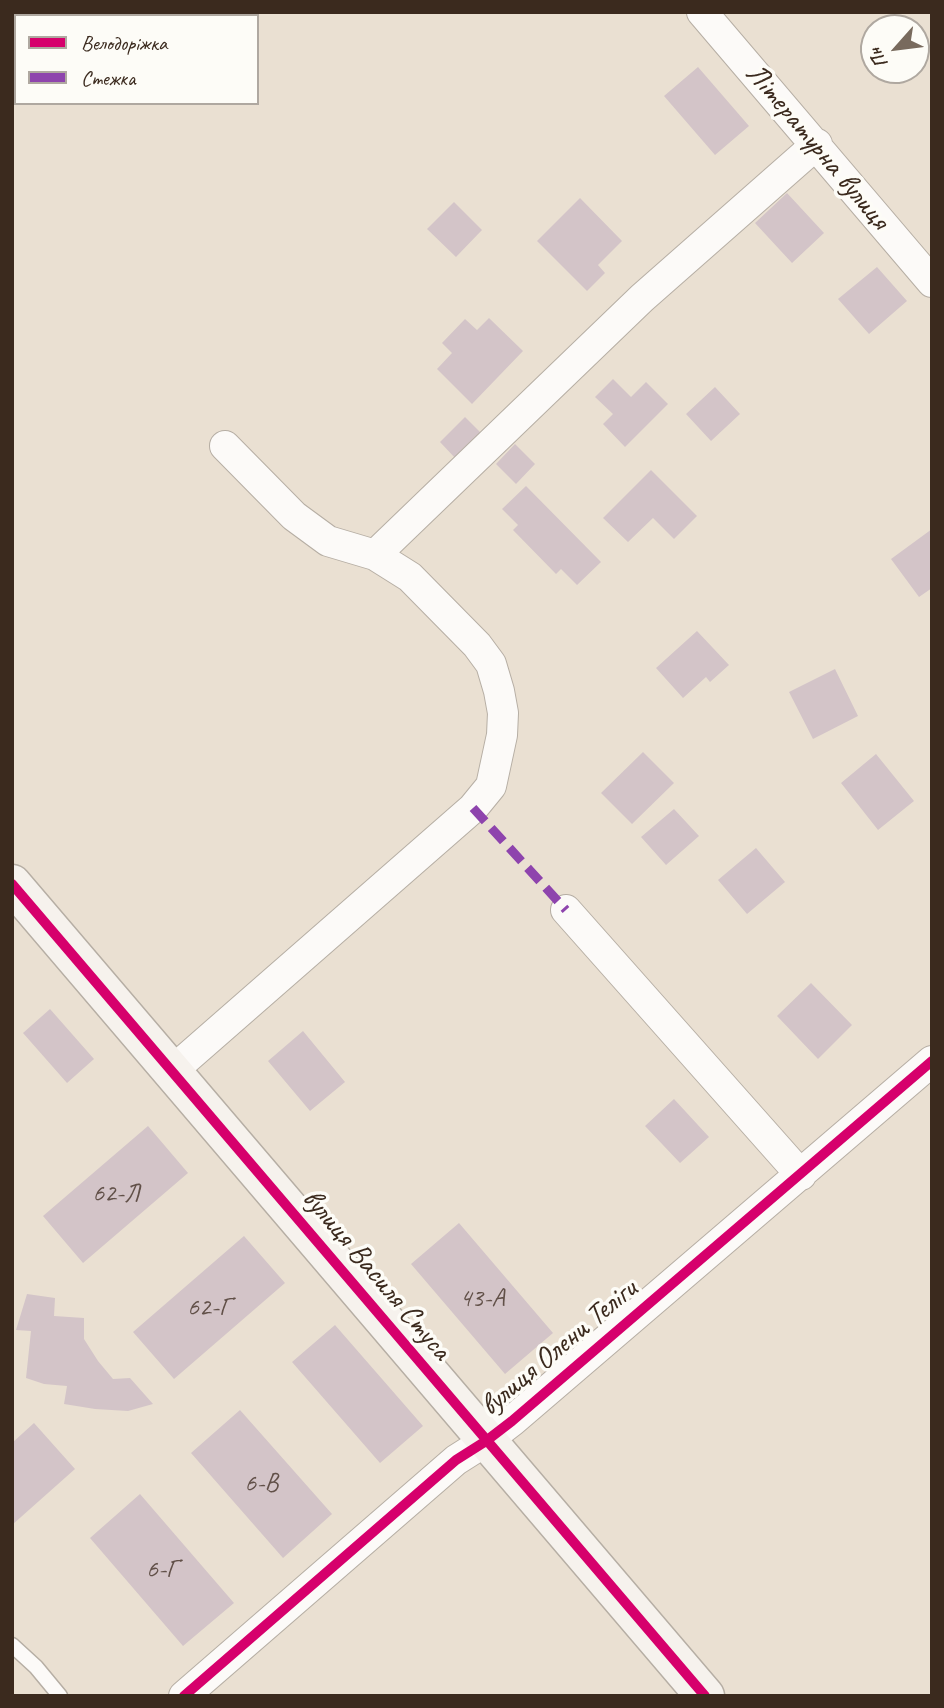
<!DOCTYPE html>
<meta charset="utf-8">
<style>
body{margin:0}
#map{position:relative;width:944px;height:1708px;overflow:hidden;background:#eae0d2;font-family:Caveat,sans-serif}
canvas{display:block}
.frame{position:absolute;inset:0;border:14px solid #3b2a1e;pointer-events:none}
.legend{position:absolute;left:14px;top:14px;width:245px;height:91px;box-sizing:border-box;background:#fdfcf7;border:2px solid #afa8a0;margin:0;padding:9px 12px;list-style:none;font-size:21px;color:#3b2a1e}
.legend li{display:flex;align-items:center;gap:14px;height:35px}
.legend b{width:35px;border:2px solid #afa8a0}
.north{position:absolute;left:860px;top:14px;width:70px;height:70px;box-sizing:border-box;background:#fdfcf7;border:2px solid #afa8a0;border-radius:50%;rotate:242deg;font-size:19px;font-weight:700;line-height:28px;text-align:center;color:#3b2a1e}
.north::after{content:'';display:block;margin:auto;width:24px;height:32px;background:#786a5d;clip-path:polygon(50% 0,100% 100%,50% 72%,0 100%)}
</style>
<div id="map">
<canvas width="944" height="1708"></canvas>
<div class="frame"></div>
<ul class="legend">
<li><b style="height:9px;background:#d6006c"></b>Велодоріжка</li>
<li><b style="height:9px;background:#8e44ad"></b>Стежка</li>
</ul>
<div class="north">Пн</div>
</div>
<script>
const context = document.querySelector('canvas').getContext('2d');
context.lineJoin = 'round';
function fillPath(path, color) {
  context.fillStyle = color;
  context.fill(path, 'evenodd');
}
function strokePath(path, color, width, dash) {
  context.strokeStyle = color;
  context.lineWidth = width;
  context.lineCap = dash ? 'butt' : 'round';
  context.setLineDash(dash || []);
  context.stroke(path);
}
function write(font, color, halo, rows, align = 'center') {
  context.font = font + ' Caveat,sans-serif';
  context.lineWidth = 7;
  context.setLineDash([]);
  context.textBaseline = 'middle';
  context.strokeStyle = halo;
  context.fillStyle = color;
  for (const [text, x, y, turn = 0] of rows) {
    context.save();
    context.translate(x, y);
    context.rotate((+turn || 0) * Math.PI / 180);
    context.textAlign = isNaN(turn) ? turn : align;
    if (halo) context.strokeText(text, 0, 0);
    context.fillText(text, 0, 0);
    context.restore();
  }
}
fillPath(new Path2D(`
 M698,67L749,126L715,155L664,96Z
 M787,193L824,233L792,263L755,223Z
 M580,198L622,241L598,265L605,273L587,291L537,241Z
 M454,202L482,230L456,257L427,229Z
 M877,267L907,301L869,334L838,299Z
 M489,318L523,351L472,404L437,369L452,353L442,343L465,319L477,330Z
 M613,379L631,397L646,382L668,404L625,447L603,424L613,414L595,397Z
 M715,387L740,414L711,441L686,414Z
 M465,417L482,434L456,459L440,442Z
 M515,444L535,464L516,484L496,464Z
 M651,470L697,516L674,539L653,518L628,542L603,518Z
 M526,486L601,562L577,585L561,569L556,574L513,530L518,525L502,509Z
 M932,529V588L919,597L891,559Z
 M697,631L729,665L710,682L706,677L683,698L656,668Z
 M835,669L858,716L813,739L789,692Z
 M643,752L674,783L632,824L601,793Z
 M876,754L914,801L878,830L841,783Z
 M674,809L699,836L666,865L641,837Z
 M756,848L785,882L747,914L718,880Z
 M811,983L852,1025L818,1059L777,1016Z
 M50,1009L94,1059L67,1083L23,1033Z
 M303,1031L345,1082L310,1111L268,1061Z
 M674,1099L709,1137L680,1163L645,1126Z
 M148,1126L188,1173L83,1263L43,1216Z
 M459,1223L553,1333L505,1374L411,1264Z
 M244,1236L285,1283L174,1379L133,1332Z
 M27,1294L55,1298L54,1316L84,1318V1339L98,1361L113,1379L130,1378L153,1404L128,1411L95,1409L64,1404L67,1386L44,1384L26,1378L31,1331L16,1330Z
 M335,1325L423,1426L380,1463L292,1362Z
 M240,1410L332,1514L283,1558L191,1453Z
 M34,1423L75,1469L12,1525V1443Z
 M140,1494L234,1603L183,1646L90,1538Z`), '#d3c4c8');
const lane = new Path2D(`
 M12,1645L36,1667L60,1696`);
const street = new Path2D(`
 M702,12L932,282
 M375,555L642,298L817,144
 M566,910L801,1175
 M171,1072L473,808L491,786L502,735L503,713L499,691L491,664L477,645L410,577L375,555L328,541L294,516L225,446
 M184,1696L456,1460L486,1441L512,1421L932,1061`);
const secondary = new Path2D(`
 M12,884L705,1696`);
strokePath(lane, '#b6aea4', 17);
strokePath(street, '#b6aea4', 32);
strokePath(secondary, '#b6aea4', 41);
strokePath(lane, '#fcfaf8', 14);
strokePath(street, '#fcfaf8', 30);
strokePath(secondary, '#f6f2ed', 38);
strokePath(new Path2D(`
 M473,808L566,910`), '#8e44ad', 9, [18, 9]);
strokePath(new Path2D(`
 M12,884L705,1696
 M184,1696L456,1460L486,1441L512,1421L932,1061`), '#d6006c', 10);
write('26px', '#615048', null, [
 ["62-Л",116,1194],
 ["43-А",482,1299],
 ["62-Г",209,1308],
 ["6-В",261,1484],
 ["6-Г",162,1570]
]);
write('30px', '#3b2a1e', '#fdfcf7', [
 ["Літературна вулиця",817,147,50],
 ["вулиця Василя Стуса",376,1275,50],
 ["вулиця Олени Теліги",559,1348,-40]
]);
</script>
